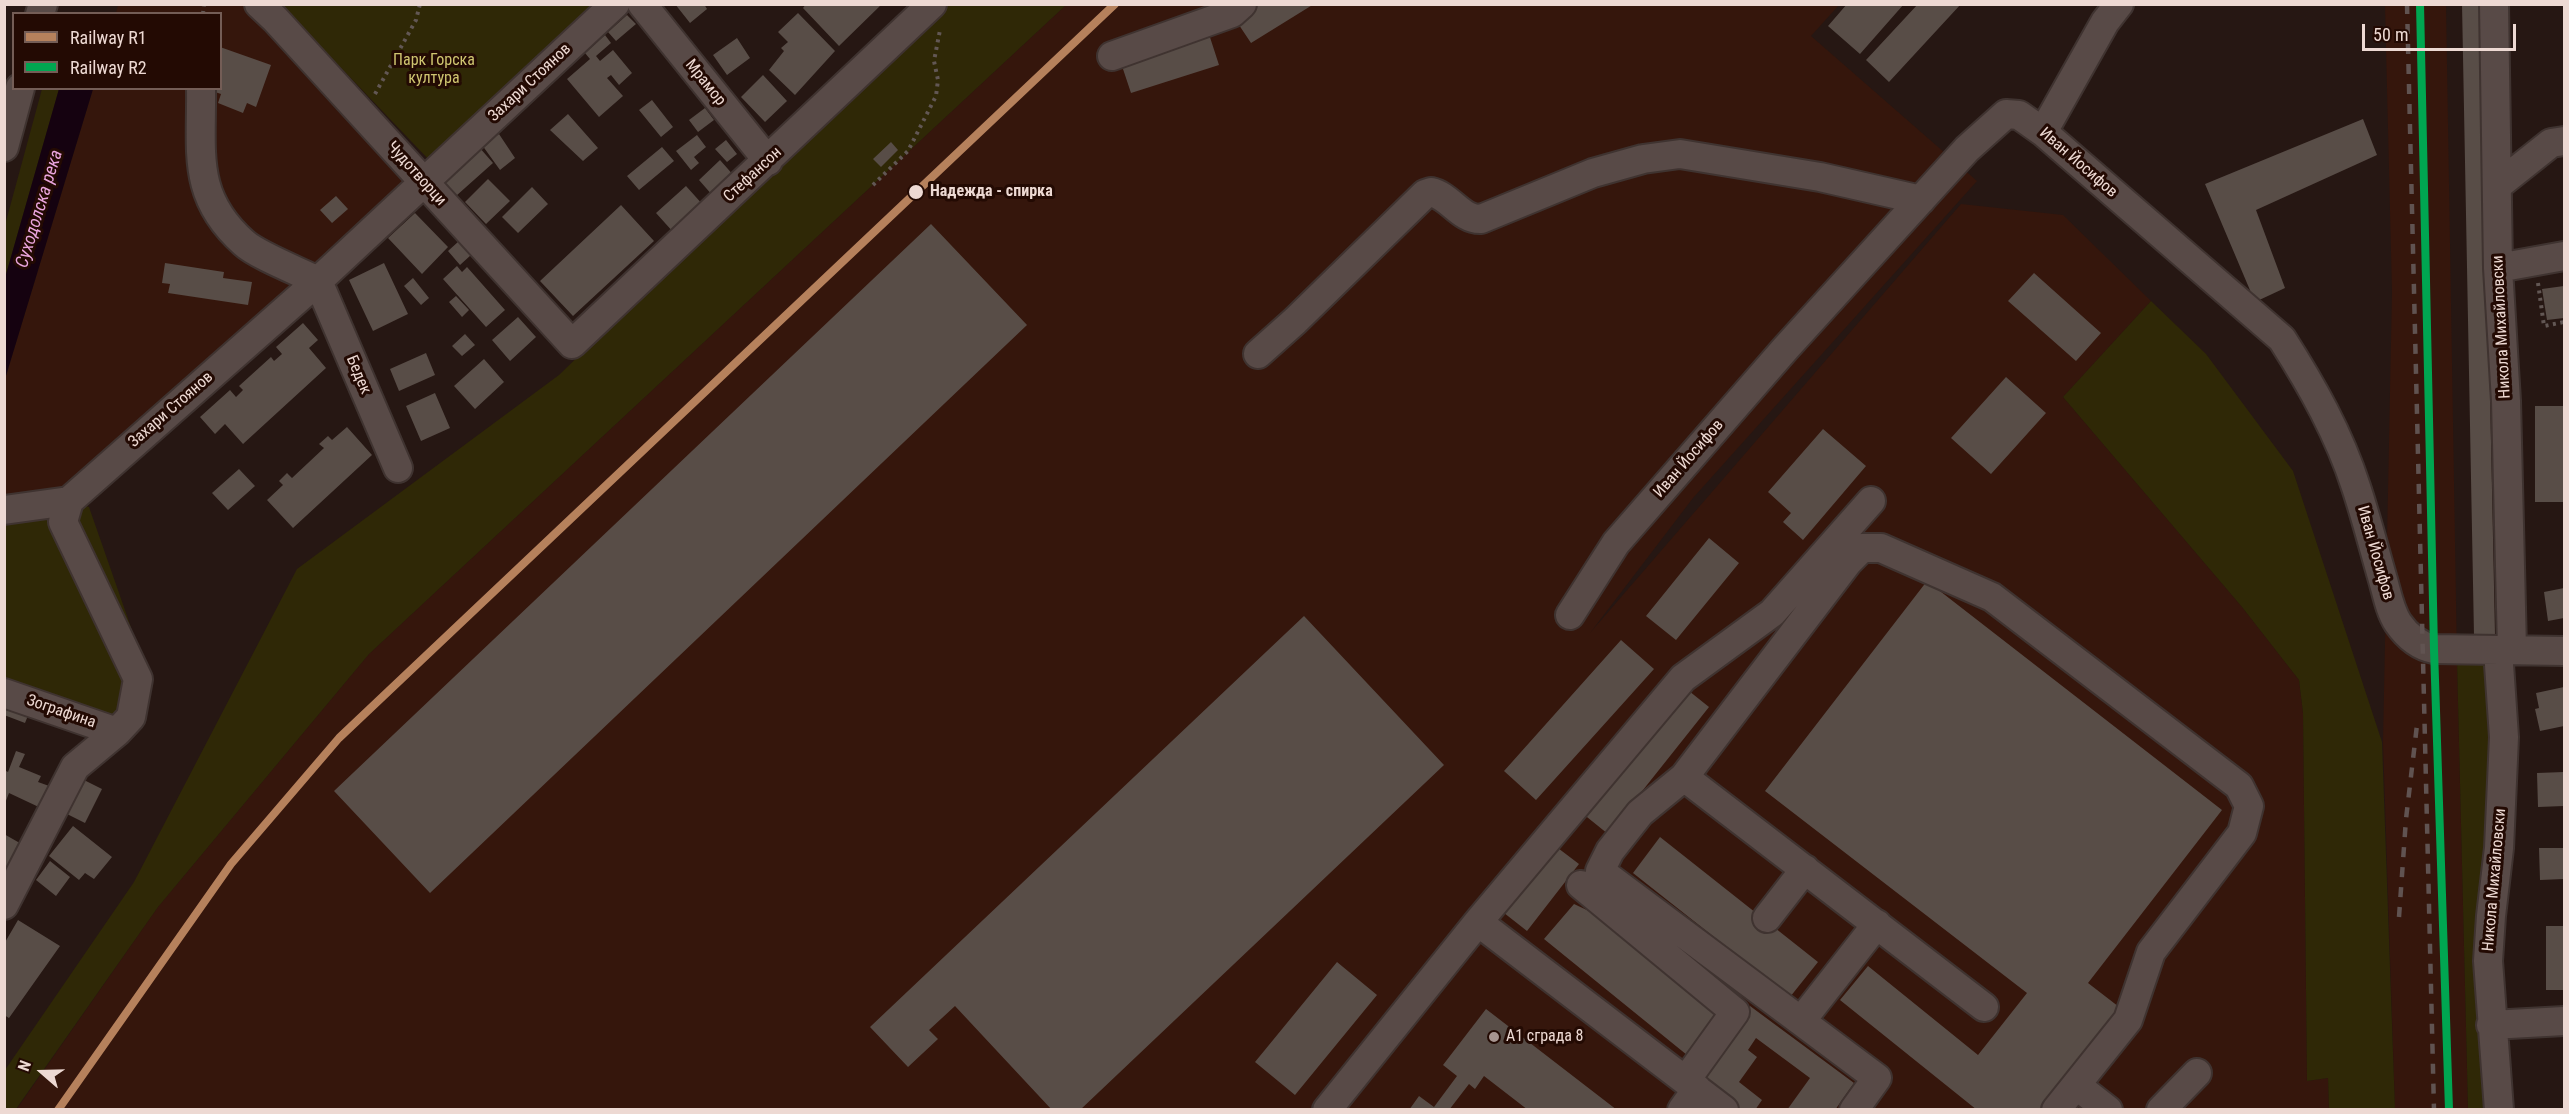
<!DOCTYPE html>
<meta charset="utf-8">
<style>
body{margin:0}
#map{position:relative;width:2569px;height:1114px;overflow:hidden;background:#261713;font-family:"Roboto Condensed",sans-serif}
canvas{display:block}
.frame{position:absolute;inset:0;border:6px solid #edd9d3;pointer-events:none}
.legend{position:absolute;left:12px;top:12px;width:210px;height:78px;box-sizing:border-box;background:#230a03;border:2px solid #745d56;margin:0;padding:8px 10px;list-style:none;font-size:18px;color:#edd9d3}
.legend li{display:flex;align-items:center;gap:12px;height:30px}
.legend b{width:30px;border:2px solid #745d56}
.north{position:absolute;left:12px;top:1042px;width:60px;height:60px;-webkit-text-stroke:4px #230a03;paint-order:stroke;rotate:290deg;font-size:16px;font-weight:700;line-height:24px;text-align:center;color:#edd9d3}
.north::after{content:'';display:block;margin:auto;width:21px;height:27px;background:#edd9d3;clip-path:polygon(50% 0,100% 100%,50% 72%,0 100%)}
.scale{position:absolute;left:2362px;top:24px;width:154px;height:27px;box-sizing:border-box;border:3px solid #edd9d3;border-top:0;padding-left:8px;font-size:18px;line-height:21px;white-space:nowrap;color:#edd9d3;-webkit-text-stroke:4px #230a03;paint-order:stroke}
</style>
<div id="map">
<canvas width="2569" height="1114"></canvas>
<div class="frame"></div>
<ul class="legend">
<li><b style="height:8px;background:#b6815c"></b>Railway R1</li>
<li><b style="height:8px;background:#00a651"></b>Railway R2</li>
</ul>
<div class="north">N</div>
<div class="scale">50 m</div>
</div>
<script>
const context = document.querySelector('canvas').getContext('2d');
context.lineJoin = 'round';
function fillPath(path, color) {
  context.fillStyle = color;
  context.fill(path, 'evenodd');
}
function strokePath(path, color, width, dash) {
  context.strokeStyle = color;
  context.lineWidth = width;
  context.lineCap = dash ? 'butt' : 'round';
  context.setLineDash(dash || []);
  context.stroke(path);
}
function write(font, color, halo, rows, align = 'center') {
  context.font = font + ' "Roboto Condensed",sans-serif';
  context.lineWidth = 6;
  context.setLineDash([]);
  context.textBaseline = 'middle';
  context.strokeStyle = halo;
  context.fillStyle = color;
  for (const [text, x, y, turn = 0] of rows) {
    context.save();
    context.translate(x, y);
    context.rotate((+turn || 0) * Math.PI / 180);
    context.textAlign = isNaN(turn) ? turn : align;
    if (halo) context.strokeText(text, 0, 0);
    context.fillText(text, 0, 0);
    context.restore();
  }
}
fillPath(new Path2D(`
 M118,5H259L423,183L69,501L5,510V379L93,89L220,88V14L116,13Z
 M1066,5H1839L1811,36L1977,181L1693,498L1590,633L1961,204L2063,215L2151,301L2063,397L2242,607L2299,680L2303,713L2307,1081L2328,1078L2329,1109L16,1110L158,907L369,654Z
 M2385,5H2446L2457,661L2468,1109H2395L2383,742L2392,292Z`), '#35160c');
fillPath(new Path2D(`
 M281,5H598L431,162Z
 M941,5H1066L369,654L158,907L16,1109L5,1110V1070L134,882L297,569L559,375Z
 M42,89H59L5,278V225Z
 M2151,301L2206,354L2293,471L2382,742L2395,1109H2329L2328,1078L2307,1081L2303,713L2299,680L2242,607L2063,397Z
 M69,501L89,507L149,679L118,738L5,696L4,510Z
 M2472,658L2485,665L2491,674L2487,1109H2468L2457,661Z`), '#2f2806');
fillPath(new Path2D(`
 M59,89H93L5,379V278Z`), '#150210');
fillPath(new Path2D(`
 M675,4H704L707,9L690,23Z
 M806,4H882L839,46L803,8Z
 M1257,4H1314L1251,43L1235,19Z
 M1847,4H1904L1860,54L1828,26Z
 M1918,4H1961L1889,82L1866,60Z
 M2462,4H2482L2495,635L2474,636Z
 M798,13L835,51L795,95L769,70L784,51L781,48L788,42L778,32Z
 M627,15L636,24L616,41L608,32Z
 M1207,28L1219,65L1131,93L1119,57Z
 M605,35L611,43L596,56L600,61L613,50L632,73L619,85L611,75L607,78L623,96L599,117L567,79L590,59L585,53Z
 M737,38L750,58L727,75L713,55Z
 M220,47L271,65L256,107L247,103L243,113L218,103L221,94L206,89L220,88Z
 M763,75L787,101L765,122L741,97Z
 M652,100L673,127L661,137L639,110Z
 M705,108L714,120L698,132L689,120Z
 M568,114L598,148L583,161L550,130Z
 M2363,119L2377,155L2256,210L2285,288L2255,302L2205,184Z
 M499,134L515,158L500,170L482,145Z
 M697,135L706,147L694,157L699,163L691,170L676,151Z
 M726,140L737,154L727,162L715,149Z
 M891,142L898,150L881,167L873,159Z
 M479,147L493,163L456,196L442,180Z
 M662,147L674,161L639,190L627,176Z
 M720,160L735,177L713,196L699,180Z
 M488,179L510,201L486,224L465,202Z
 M686,186L704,206L674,233L656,213Z
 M532,187L548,204L518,233L502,217Z
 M336,196L348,209L332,223L320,210Z
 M621,205L654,241L573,316L540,281Z
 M415,213L448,247L422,274L388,238Z
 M931,224L1027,325L430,893L334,791Z
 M459,241L471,255L460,265L448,251Z
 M165,263L224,272L223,278L252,282L248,305L168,293L170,284L162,283Z
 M384,263L408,314L373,331L349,280Z
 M457,266L462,272L467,267L505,310L486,327L443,279Z
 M2034,273L2101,333L2076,361L2008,301Z
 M413,278L429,298L421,305L404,286Z
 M2564,286V318L2547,320L2542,289Z
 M456,296L469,310L462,317L449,302Z
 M518,317L536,337L510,361L492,340Z
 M303,323L318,340L309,348L326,368L243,444L225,424L215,434L200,417L230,390L236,397L243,390L239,386L271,357L274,361L282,354L276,347Z
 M465,334L475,345L462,356L452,346Z
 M426,353L435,375L399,391L390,369Z
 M484,359L504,382L475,409L454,386Z
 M2006,377L2046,413L1991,474L1951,438Z
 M435,393L450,428L421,441L406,406Z
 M2535,406H2564V502H2535Z
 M347,427L372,455L293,528L267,500L283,485L279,481L287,473L292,478L324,448L319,444L328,436L332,440Z
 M1823,429L1866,466L1803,540L1783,522L1791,513L1768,492Z
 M239,469L255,486L228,510L212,493Z
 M1709,538L1739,563L1676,640L1646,616Z
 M1927,581L2222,810L2088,983L2123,1010L2044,1110H1977L1840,1000L1868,966L1978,1055L2027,993L1765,791Z
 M2564,588V618L2548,621L2544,592Z
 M1304,616L1444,765L1080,1110H1052L955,1006L929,1030L938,1039L908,1067L870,1027Z
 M1621,640L1654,669L1536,800L1504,771Z
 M1684,687L1709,707L1608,834L1582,813Z
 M2564,687V726L2540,731L2535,709L2539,708L2536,693Z
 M8,699L31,708L25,723L4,715Z
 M16,751L25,754L19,767L41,776L38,782L52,787L43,809L9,793L4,806V770L8,772Z
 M2564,772V806L2538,807L2537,773Z
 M78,777L102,789L85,823L61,811Z
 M73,826L112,857L94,879L85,873L79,880L49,856Z
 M4,834L25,846L4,883Z
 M1660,837L1818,962L1790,997L1633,873Z
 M1550,842L1579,864L1527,931L1499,909Z
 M2539,848H2564V879L2540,880Z
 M50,861L70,877L56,896L36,880Z
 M1596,901L1720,1014L1687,1055L1544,939L1574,904L1589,911Z
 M18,920L60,946L9,1018L4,1015V944Z
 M2546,926H2564V990H2546Z
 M1337,962L1377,995L1295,1095L1255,1062Z
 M1750,1006L1854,1083L1835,1110H1787L1810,1078L1756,1038L1748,1050L1757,1057L1739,1082L1762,1100L1755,1110H1741L1698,1077Z
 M1486,1009L1617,1110H1528L1484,1076L1475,1089L1469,1084L1449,1110H1409L1419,1096L1434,1107L1457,1076L1443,1065Z`), '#584d47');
const minor = new Path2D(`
 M259,4L275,19L572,344L932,4
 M642,4L768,161
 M2494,4L2498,268L2506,401L2512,649
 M40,14L43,4
 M1112,56L1232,13L1242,4
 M201,88C202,152 191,196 244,243C257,255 300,272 318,281L398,468
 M2043,132L2105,22L2119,4
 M4,147L20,88
 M2497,186L2551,143L2564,141
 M2498,268L2564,256
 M1258,354L1295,321L1425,194L1431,192C1450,196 1461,220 1481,219L1593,173L1643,159L1680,154L1820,177L1921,200
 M4,510L69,501
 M1570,615L1616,543L1785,349L1967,149L2006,114L2019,115L2043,132L2282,339C2312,386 2339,434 2356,487C2366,517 2374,549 2383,580C2387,594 2390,611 2398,623C2407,636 2419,646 2434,649L2564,651
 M2498,650L2504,737L2499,848L2491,916L2488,961L2499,1110
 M4,693L117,732
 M1684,777L1984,1007
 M1581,885L1735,1012L1686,1080
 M4,905L75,767L117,732L131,717L138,679L63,522L69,501L318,281L615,4
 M1767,918L1805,869
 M1478,922L1724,1110
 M1801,1021L1877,924
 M2491,1025L2564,1021
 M2076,1085L2108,1110
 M1327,1110L1478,922L1683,678L1772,613L1871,501
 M1682,1110L1697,1089
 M1854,1110L1877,1078L1600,871L1610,851L1640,813L1684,777L1848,562L1862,548H1881L1992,597L2239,786L2249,806L2242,833L2151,952L2128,1020L2056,1110
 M2161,1110L2197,1073`);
strokePath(minor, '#3f3330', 32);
strokePath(new Path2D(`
 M203,14L204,4
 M375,94L416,20L420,4
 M873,185L908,151L936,96L938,80L934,61L940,30
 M2538,283L2544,326L2564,322`), '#625754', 4, [3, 4.5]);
strokePath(minor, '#584a47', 28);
strokePath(new Path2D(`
 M2407,4L2434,1110
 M2420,4L2434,649L2449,1110
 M2399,917L2406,819L2417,725`), '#605351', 4.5, [10, 10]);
strokePath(new Path2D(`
 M58,1110L231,864L339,738L1115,4`), '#b6815c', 8);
strokePath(new Path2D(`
 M2420,4L2434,649L2449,1110`), '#00a651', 8);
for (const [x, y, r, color] of [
 [916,192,8,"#edd9d3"],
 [1494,1037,6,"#a79590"]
]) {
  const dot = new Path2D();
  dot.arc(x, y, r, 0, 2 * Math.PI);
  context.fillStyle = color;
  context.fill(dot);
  strokePath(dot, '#230a03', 2);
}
write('16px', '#cfc570', '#230a03', [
 ["Парк Горска",434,61],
 ["култура",434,79]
]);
write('16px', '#edd9d3', '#230a03', [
 ["Захари Стоянов",530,83,-43],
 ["Мрамор",705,83,51],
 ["Иван Йосифов",2078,163,41],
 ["Чудотворци",416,174,48],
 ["Стефансон",753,175,-43],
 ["Никола Михайловски",2502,327,-93],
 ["Бедек",358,375,67],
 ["Захари Стоянов",171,410,-41],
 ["Иван Йосифов",1689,459,-49],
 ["Иван Йосифов",2375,553,74],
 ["Зографина",61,712,19],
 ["Никола Михайловски",2495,880,-85]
]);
write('bold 16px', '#edd9d3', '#230a03', [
 ["Надежда - спирка",930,192]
], 'left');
write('16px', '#edd9d3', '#230a03', [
 ["А1 сграда 8",1506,1037]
], 'left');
write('italic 18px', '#eaa5dd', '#230a03', [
 ["Суходолска река",40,209,-73]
]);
</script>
